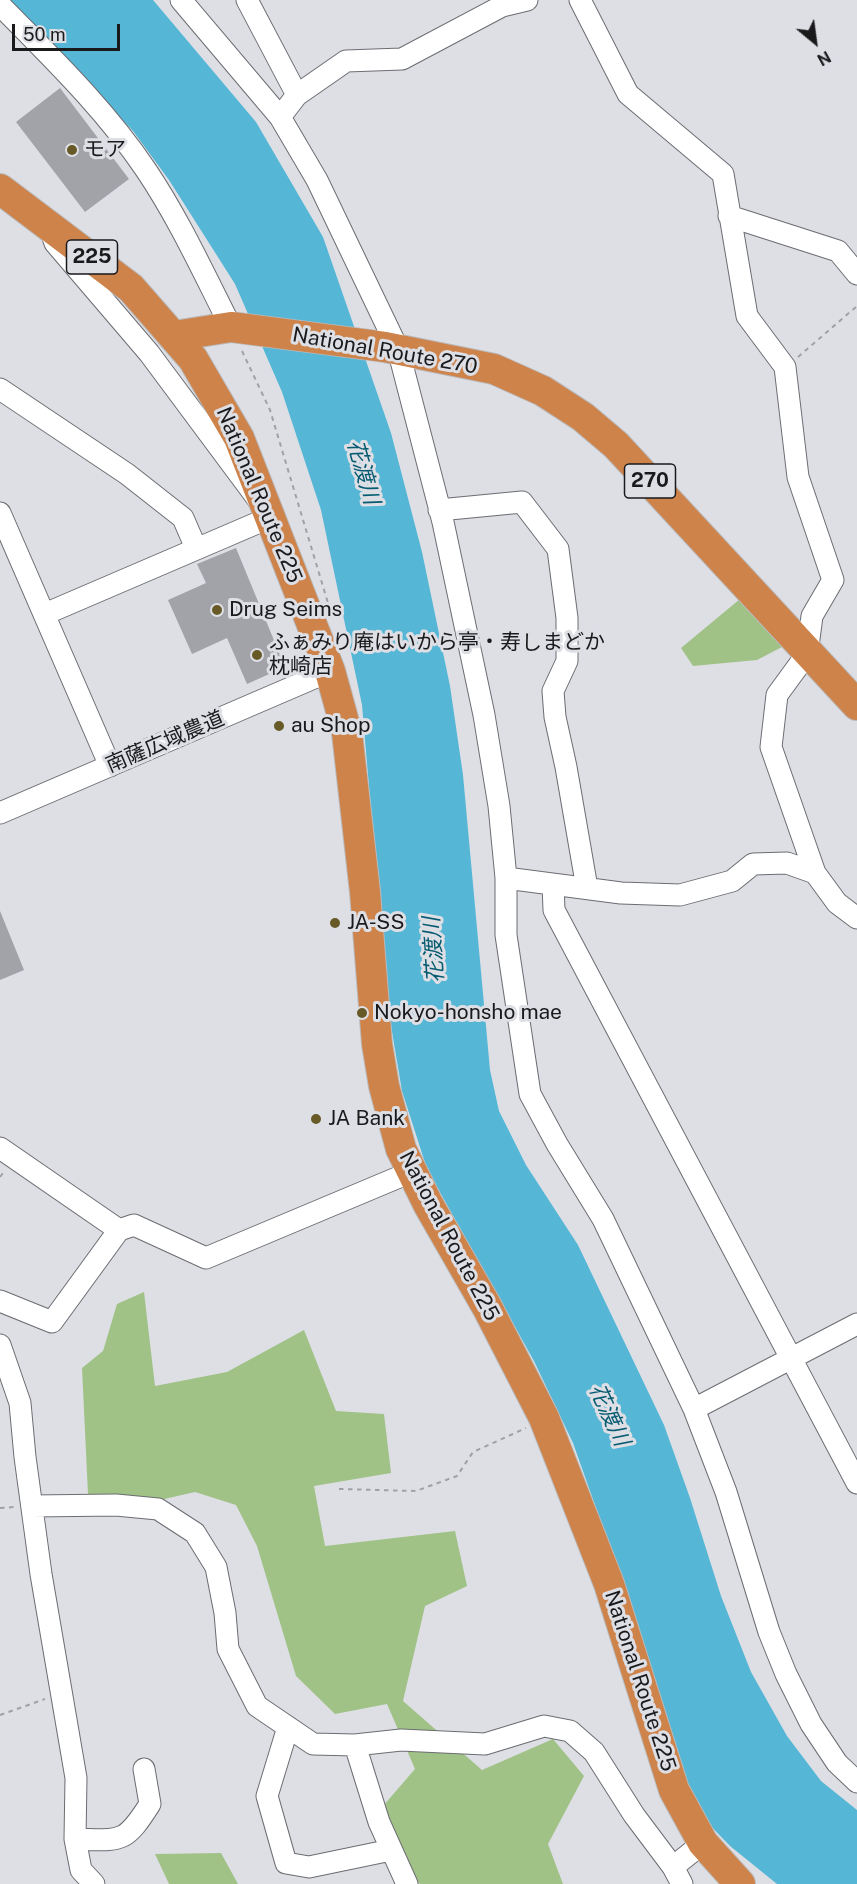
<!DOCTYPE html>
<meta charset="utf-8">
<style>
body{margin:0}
#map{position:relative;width:857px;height:1884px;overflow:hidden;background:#dddfe5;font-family:"Public Sans",sans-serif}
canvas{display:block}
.north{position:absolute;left:785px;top:12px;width:60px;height:60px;-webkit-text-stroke:4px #dddfe5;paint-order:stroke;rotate:151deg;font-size:16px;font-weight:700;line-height:24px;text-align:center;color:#1a1a1c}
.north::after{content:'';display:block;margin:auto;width:21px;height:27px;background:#1a1a1c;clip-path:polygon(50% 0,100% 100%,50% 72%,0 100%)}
.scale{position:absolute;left:12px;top:24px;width:108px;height:27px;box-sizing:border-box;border:3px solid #1a1a1c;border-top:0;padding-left:8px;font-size:18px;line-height:21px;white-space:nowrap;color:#1a1a1c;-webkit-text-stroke:4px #dddfe5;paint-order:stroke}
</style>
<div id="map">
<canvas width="857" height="1884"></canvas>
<div class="north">N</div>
<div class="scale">50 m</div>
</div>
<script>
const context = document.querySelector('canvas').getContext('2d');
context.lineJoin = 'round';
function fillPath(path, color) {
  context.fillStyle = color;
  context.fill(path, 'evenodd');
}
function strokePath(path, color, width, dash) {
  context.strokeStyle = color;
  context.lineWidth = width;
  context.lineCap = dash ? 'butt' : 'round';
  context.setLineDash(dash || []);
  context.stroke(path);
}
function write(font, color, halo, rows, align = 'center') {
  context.font = font + ' "Public Sans","Noto Sans JP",sans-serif';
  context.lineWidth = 6;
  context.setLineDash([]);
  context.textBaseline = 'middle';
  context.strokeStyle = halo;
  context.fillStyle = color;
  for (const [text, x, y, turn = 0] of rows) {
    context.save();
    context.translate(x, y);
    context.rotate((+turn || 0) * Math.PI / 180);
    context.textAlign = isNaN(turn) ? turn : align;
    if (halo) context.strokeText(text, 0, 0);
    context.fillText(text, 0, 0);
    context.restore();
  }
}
fillPath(new Path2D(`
 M740,599L782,647L757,660L693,666L681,648Z
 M144,1292L155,1386L227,1372L304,1330L336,1411L384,1414L391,1473L314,1486L325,1546L455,1531L467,1586L425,1606L403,1701L482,1770L553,1739L584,1776L548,1844L563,1884H420L415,1879L383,1806L415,1769L387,1704L335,1714L296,1676L257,1546L236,1505L195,1492L160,1500L88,1494L82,1368L103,1351L117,1304Z
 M221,1853L238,1884H169L155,1854Z`), '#a0c286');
fillPath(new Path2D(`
 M8,0H153L256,122L323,237L391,433L422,552L450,686L463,775L490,1070L499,1111L526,1165L578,1245L664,1425L690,1498L721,1596L751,1672L787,1736L821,1781L857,1810V1884H777L730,1846L703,1818L678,1778L638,1626L573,1443L534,1361L427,1169L402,1091L388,1008L362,705L321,510L282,392L235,284L169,180L133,131Z`), '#55b6d5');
fillPath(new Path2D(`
 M60,88L129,179L85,212L16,122Z
 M236,548L285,667L247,684L227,638L192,654L168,600L206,583L197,564Z
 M0,911L24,970L0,980Z`), '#a2a3a9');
const minor = new Path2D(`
 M181,0L280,117L317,180L398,349L443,522L484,715L499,806L506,878V935L530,1094L557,1144L603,1219L694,1409L726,1492L769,1632L786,1674L811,1724L837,1763L857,1782
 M247,0L297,95
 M580,0L628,94L723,174L747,316L785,367L798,477L833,580L812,616L807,654L777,695L771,747L815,873
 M0,5C51,57 105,109 146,170C179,219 204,274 231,327
 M280,117L297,95L346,61L402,59L502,6L527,0
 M729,216L838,251L857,274
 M0,389L127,474L183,518L196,548
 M439,510L522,502L558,549L567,618V661L553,691L555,717L566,767L587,888
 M0,513L110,766
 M45,614L271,517L149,353L55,243L53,237
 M0,813L330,671
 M506,878L621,893L680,895L732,881L753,864L787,863L815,873L837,903L857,918
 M553,884L554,910L857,1483
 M0,1148L119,1230
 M0,1301L52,1322L119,1230L134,1225L206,1258L411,1172
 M0,1345L20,1403L25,1457L41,1574L76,1778L75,1839L81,1870L94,1884
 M694,1409L857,1324
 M32,1506L116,1505L158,1509L195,1533L216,1567L225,1613L228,1649L257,1706L313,1744L355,1745L401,1740L485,1744L544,1726L570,1731L594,1752L634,1815L673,1867
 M288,1727L267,1796L286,1863L309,1867L391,1850
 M355,1745L379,1822L407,1884
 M75,1839C121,1840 124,1845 150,1804L144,1769
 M682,1884L673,1867L703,1843`);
const highway = new Path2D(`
 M0,189L131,288L193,359L239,438L330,671L347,733L365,892L377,1044L384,1086L401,1149L428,1204L487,1307L544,1418L609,1584L674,1790L703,1843L740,1884
 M174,336L231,327L385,347L494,369L543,391L583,417L616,445L857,705`);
strokePath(minor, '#6b6d72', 23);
strokePath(highway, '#bababb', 32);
strokePath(new Path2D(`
 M242,351L270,410L328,603
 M798,357L857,306
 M0,1177L4,1172
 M339,1489L416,1491L457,1476L473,1452L526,1428
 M0,1508L15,1507
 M0,1715L45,1699`), '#a0a1a6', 2, [4.5, 4.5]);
strokePath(minor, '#fff', 21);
strokePath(highway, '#ce834b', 30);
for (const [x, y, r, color] of [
 [72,150,6,"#675a27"],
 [217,610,6,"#675a27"],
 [257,655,6,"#675a27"],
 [279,726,6,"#675a27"],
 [335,923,6,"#675a27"],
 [362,1013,6,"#675a27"],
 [316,1119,6,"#675a27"]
]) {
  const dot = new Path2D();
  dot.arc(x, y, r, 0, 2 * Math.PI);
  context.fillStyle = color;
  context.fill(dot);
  strokePath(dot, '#dddfe5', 2);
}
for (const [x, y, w] of [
 [92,257,51],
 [650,481,51]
]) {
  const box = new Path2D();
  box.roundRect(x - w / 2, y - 17, w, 34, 4.5);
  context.fillStyle = '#dddfe5';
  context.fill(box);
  strokePath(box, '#1a1a1c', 1.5);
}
write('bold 20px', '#1a1a1c', null, [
 ["225",92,257],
 ["270",650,481]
]);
write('21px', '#1a1a1c', '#dddfe5', [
 ["モア",84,150],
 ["Drug Seims",229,610],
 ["ふぁみり庵はいから亭・寿しまどか",269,643],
 ["枕崎店",269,667],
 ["au Shop",291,726],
 ["JA-SS",347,923],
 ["Nokyo-honsho mae",374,1013],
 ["JA Bank",328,1119]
], 'left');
write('21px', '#1a1a1c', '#dddfe5', [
 ["National Route 270",385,351,10],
 ["National Route 225",259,495,67],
 ["南薩広域農道",165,742,-23],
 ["National Route 225",449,1236,62],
 ["National Route 225",640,1681,72]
]);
write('italic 22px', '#065b70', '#dddfe5', [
 ["花渡川",363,472,74],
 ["花渡川",434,950,-94],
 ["花渡川",609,1415,65]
]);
</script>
